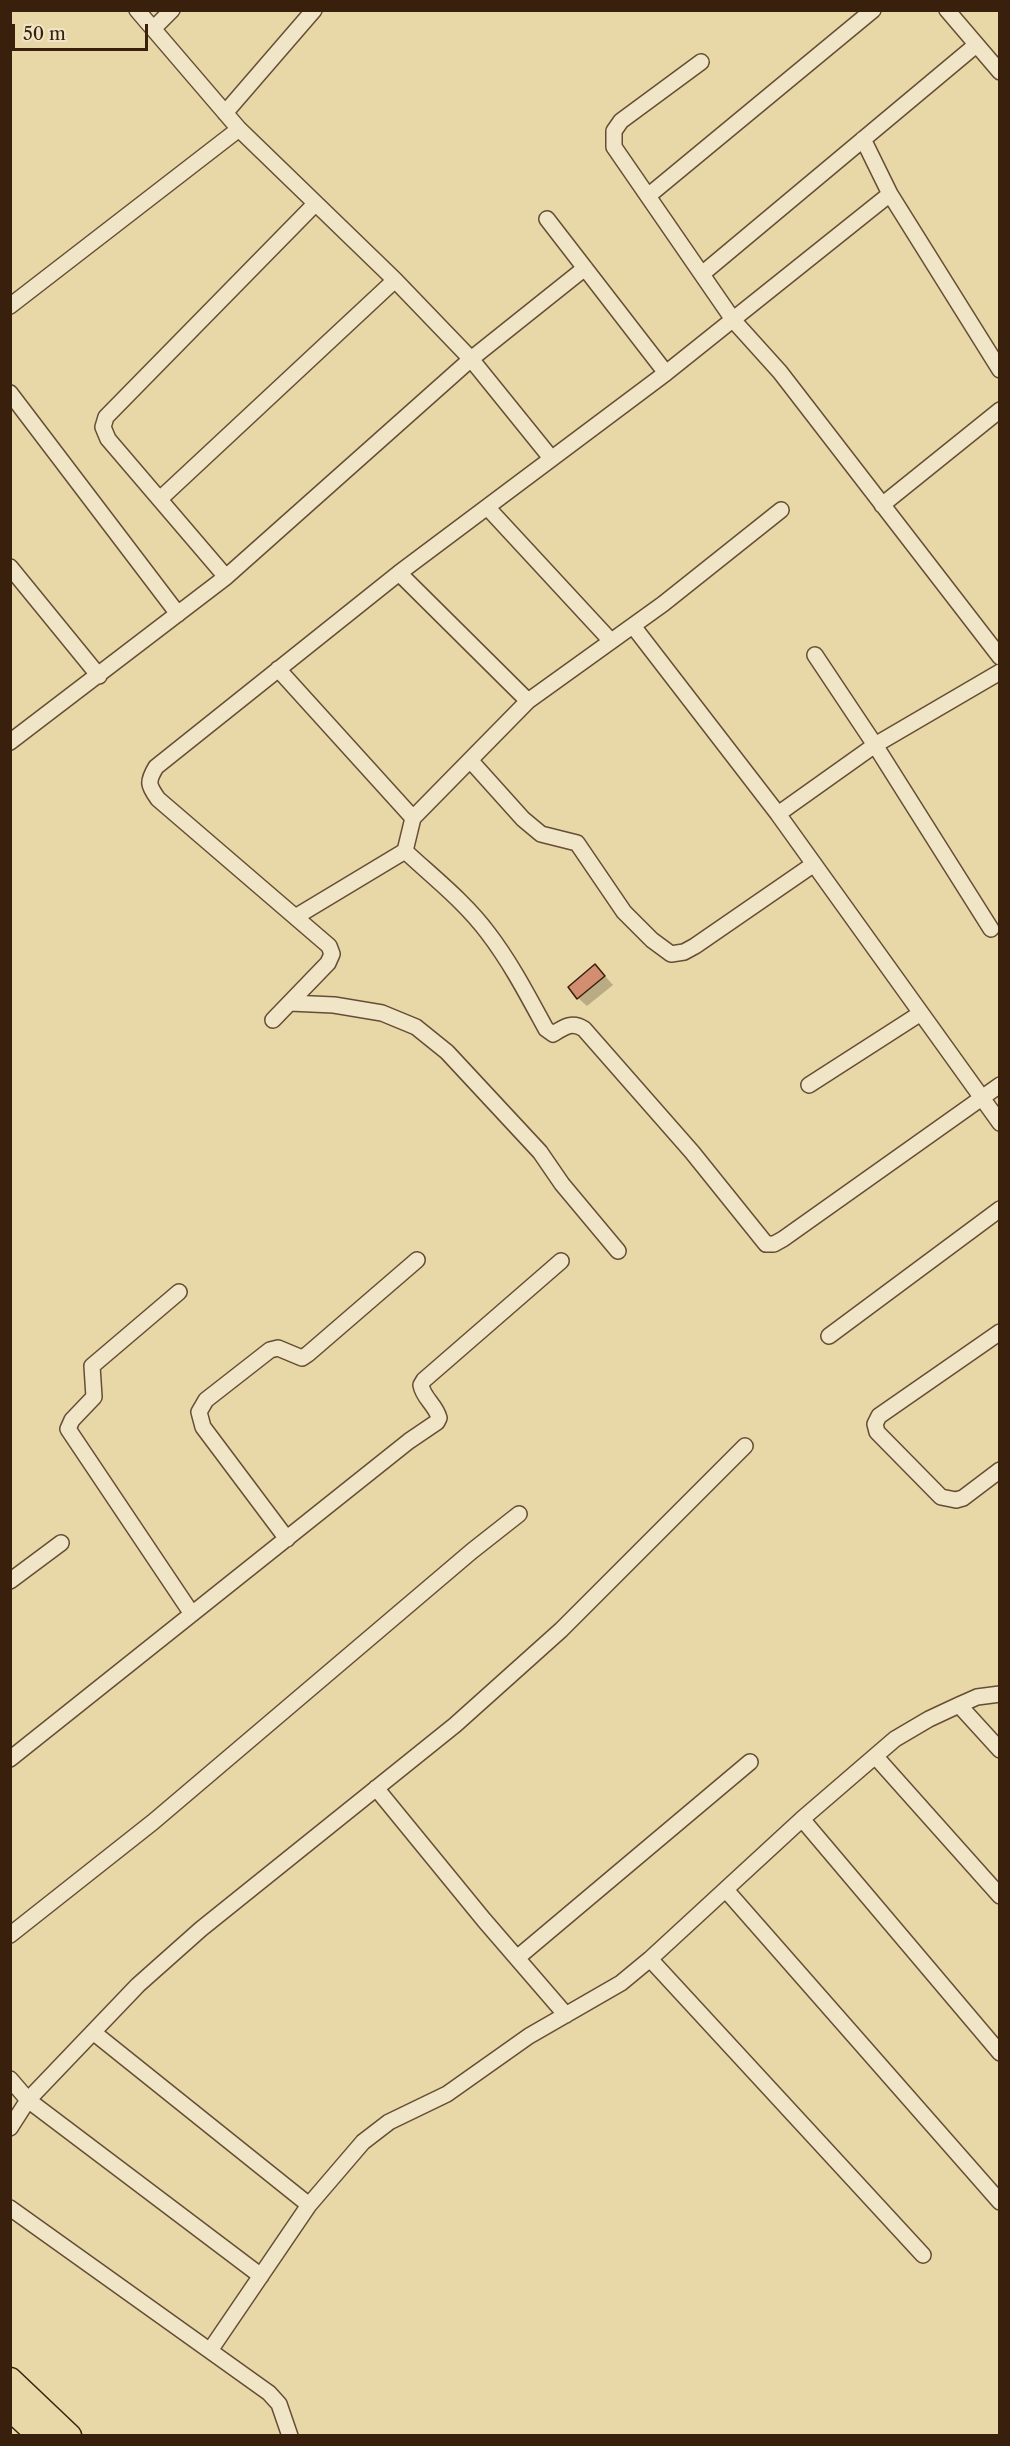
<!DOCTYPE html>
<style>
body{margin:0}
#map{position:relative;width:1010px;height:2446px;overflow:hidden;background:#e8d7a7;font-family:"Libre Caslon Text",serif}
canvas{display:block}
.frame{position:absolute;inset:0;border:12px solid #39200d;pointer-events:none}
.scale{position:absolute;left:12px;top:24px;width:136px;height:27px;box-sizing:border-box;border:3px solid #39200d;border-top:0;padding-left:8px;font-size:18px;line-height:21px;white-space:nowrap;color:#39200d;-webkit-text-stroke:4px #f0e5c6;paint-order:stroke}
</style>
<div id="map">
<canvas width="1010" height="2446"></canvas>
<div class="frame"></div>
<div class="scale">50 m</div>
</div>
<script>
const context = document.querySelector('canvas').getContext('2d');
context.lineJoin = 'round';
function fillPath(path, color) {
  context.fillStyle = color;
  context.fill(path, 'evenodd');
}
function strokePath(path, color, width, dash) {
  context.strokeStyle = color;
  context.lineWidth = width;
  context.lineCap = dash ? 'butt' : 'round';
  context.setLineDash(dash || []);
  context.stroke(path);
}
fillPath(new Path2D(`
 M604,975L613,985L587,1006L578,998Z`), '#0003');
const building = new Path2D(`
 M595,964L605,976L577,999L568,987Z`);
fillPath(building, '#d38d71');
strokePath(building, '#39200d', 1.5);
const street = new Path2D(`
 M137,10L239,129L395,280L471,359L551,458
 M947,10L1000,72
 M153,29L172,10
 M701,62L621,121L614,131V147L734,321L780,372L1000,657
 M225,113L314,10
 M863,139L890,194L1000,370
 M648,196L873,10
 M547,219L666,373
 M702,274L976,45
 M10,306L239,129
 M10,393L178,614
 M160,499L395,280
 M882,505L1000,410
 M487,507L611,641
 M10,567L99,676
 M399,573L528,701
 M226,577L108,439L103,427L106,417L315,204
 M633,626L778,814L1000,1123
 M278,669L413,818
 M10,742L226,577L471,359L585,268
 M470,760L523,819L541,834L577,843L624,912L652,940L671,954L684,952L695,946L814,864
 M778,814L875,745L815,655
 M405,851C433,877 465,902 488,933C511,963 528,996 546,1029L553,1034C564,1027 572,1021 584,1029L692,1152L766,1244H774L783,1239L1000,1085
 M297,916L405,851L413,818L528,701L663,604L781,510
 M991,929L875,745L1000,672
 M290,1003L334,1005L382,1013L416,1027L447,1052L540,1152L562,1184L618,1251
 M273,1020L328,963L332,954L329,946L158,799C148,785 147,782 156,767L399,573L666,373L890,194
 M809,1085L921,1013
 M179,1292L92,1366L94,1397L72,1420L68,1429L192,1614
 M1000,1332L879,1416L875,1424L877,1432L941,1497L956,1500L963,1498L1000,1470
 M829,1336L1000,1209
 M287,1539L203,1427L199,1412L206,1400L270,1350L278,1348L302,1358L308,1354L417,1260
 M10,1581L61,1543
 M959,1705L1000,1750
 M876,1757L1000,1896
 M10,1759L409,1441L437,1422L439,1418C436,1405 423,1398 421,1385L424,1380L561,1261
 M376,1788L484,1920L566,2015
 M802,1819L1000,2053
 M726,1890L1000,2202
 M10,1935L153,1822L472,1551L519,1514
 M517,1958L750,1762
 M650,1959L923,2255
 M93,2032L309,2205
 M10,2079L28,2100L10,2128
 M10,2208L269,2393L279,2404L290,2436
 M261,2276L28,2100L138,1985L201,1929L455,1725L561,1630L745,1446
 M211,2349L309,2205L363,2142L389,2122L447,2094L529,2036L621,1983L650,1959L802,1819L895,1739L929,1719L959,1705L977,1697L1000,1694`);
const primary = new Path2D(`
 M10,2380L69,2436
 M10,2408L40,2436`);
strokePath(street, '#654e34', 18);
strokePath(primary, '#39200d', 27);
strokePath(street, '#f0e5c6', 15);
strokePath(primary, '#e8d7a7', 24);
</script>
